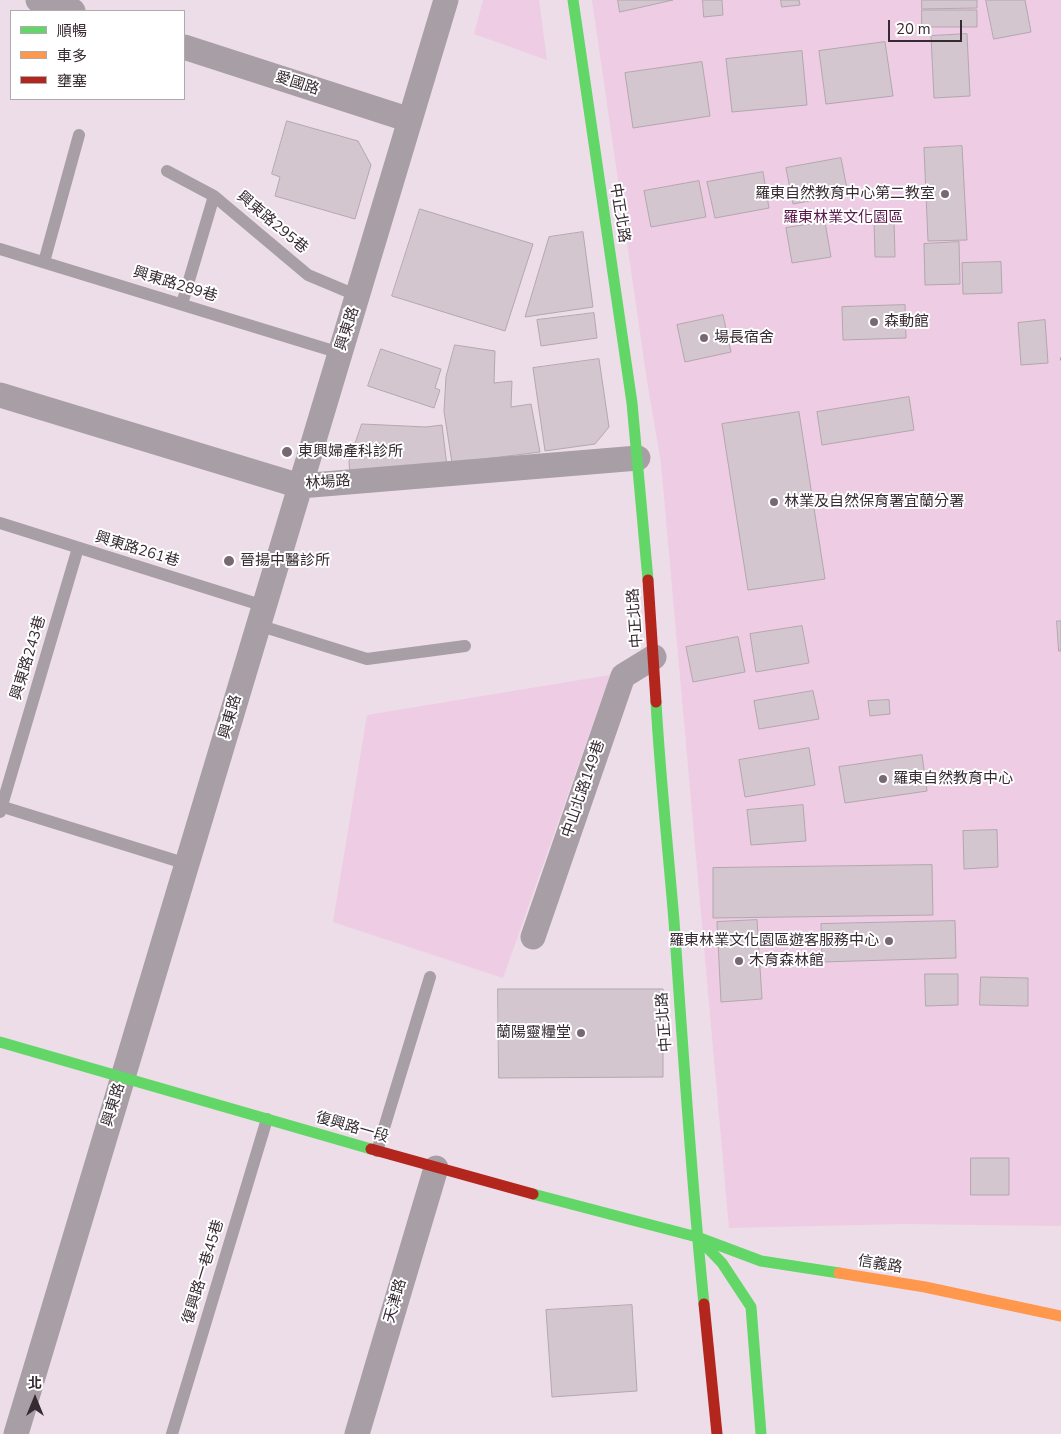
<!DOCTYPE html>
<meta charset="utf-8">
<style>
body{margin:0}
#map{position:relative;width:1061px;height:1434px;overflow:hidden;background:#eddde8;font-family:"Nunito Sans","Noto Sans TC",sans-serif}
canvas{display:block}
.legend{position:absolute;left:10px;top:10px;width:175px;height:90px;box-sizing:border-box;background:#fff;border:1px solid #afaaad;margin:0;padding:6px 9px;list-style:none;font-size:15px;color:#372b33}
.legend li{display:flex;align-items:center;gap:10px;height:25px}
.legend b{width:25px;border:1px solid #afaaad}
.north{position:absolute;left:10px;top:1374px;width:50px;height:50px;-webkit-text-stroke:4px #fff;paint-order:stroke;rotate:0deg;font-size:14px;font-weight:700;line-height:20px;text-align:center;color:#372b33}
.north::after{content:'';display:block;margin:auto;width:18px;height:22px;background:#372b33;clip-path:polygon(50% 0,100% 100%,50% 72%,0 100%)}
.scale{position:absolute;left:888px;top:20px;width:74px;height:22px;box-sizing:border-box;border:2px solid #372b33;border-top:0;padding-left:6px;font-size:15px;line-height:18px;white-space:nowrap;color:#372b33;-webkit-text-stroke:4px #fff;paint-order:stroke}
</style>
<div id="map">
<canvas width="1061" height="1434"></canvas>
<ul class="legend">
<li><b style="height:6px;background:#63d668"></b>順暢</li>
<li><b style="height:6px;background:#ff974d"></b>車多</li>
<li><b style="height:6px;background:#b3261e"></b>壅塞</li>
</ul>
<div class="north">北</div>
<div class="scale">20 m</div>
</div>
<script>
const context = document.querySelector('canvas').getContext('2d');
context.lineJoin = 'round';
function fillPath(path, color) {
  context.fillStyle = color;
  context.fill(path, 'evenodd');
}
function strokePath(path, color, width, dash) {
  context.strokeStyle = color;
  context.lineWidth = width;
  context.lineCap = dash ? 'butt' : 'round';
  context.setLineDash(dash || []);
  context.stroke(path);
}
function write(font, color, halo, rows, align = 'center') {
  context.font = font + ' "Nunito Sans","Noto Sans TC",sans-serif';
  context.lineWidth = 4;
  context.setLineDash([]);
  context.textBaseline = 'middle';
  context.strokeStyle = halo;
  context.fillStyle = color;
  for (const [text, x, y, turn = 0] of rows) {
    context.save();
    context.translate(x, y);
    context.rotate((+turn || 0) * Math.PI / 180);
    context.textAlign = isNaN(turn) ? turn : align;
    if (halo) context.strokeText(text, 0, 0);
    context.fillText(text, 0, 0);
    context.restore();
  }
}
fillPath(new Path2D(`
 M483,0H539L547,60L474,34Z
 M592,0H1061V1226L902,1224L729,1228L661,463L647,381Z
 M610,675L503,978L333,922L367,715Z`), '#eecce4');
const building = new Path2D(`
 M618,0H673L620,12Z
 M703,0H722L723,15L704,17Z
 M781,0H799L800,5L782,7Z
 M922,0H977V8L922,9Z
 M986,0H1025L1031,32L994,39Z
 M922,10H977V27H922Z
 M967,34L970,96L934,98L931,36Z
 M885,42L893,96L826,104L819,51Z
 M802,51L807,105L732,112L726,59Z
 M702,62L710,116L633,128L625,73Z
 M287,121L358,141L371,165L355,219L275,196L280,177L272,174Z
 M962,146L967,240L928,241L924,148Z
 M841,158L848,194L793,204L786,168Z
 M763,172L769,208L715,218L707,182Z
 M699,181L706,217L651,227L644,191Z
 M420,209L533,244L505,331L392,296Z
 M894,219L895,257H875L874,220Z
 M825,222L831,257L792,263L786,228Z
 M583,232L593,307L525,317L549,237Z
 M959,242L960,284L925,285L924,244Z
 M1001,262L1002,293L963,294L962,263Z
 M905,305L906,338L843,340L842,307Z
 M594,313L597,338L541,346L537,320Z
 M723,315L731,352L685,362L677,325Z
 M1045,320L1048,363L1021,365L1018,323Z
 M455,345L495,351L494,383L512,381L511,407L531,404L540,452L452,463L444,411L446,377Z
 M381,349L441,369L435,388L440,390L434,408L368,386Z
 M599,359L609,427L595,444L545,451L533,368Z
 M909,397L914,430L822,445L817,412Z
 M799,412L825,579L748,590L722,424Z
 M362,424L426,427L442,425L447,466L350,474L349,462Z
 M1057,621H1061V651H1059Z
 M802,626L809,663L756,672L750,634Z
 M738,637L745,672L693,682L686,647Z
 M813,691L819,719L759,729L754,701Z
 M889,700L890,714L870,716L868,701Z
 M809,748L815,785L745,797L739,760Z
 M922,755L927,791L845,803L839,767Z
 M803,805L806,841L751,845L747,810Z
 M997,830L998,867L964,869L963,831Z
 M932,865L933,915L713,918V868Z
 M757,920L762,999L721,1002L717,922Z
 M955,921L956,958L822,962L821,924Z
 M925,974H958V1005L926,1006Z
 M981,977L1028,978V1006L980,1005Z
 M498,989H663V1077L499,1078Z
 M971,1158H1009V1195H971Z
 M632,1305L637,1391L552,1397L546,1310Z`);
fillPath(building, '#d3c6cf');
strokePath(building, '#b3a7af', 1);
strokePath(new Path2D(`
 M1060,359H1061`), '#ada3aa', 3, [5, 2.5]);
strokePath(new Path2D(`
 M167,171L214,196L308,275L358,296
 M0,249L340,353
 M44,262L79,135
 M182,304L214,196
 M0,523L264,606
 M258,625L367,659L465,646
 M0,806L187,864
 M0,812L78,548
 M377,1151L430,977
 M172,1434L267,1119`), '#a89ea5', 12);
strokePath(new Path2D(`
 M38,0L73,11
 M184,47L410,120
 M0,395L300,486L638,458
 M533,937L623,676L654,657
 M16,1434L446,0
 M357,1434L436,1168`), '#a89ea5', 25);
strokePath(new Path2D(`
 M573,0L632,403L648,580
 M656,702C660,775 668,848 674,921C683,1049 691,1177 704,1304
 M0,1042L371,1149
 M533,1194L697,1237L761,1261L839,1273
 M700,1240L722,1263L751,1307L761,1434`), '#63d668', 11);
strokePath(new Path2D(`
 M839,1273L925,1287L1061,1316`), '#ff974d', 11);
strokePath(new Path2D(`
 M648,580L656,702
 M371,1149L533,1194
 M704,1304L717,1434`), '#b3261e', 11);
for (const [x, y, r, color] of [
 [945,194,5,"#776972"],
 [874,322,5,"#776972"],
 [704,338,5,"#776972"],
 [287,452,6,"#776972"],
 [774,502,5,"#776972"],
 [229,561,6,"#776972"],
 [883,779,5,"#776972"],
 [889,941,5,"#776972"],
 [739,961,5,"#776972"],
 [581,1033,5,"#776972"]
]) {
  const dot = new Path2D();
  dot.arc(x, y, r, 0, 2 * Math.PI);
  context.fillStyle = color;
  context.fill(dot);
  strokePath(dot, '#fff', 2);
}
write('15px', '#372b33', '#fff', [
 ["愛國路",297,84,18],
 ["中正北路",619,213,81],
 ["興東路295巷",272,223,40],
 ["興東路289巷",175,285,17],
 ["興東路",348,329,-72],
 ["林場路",328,483,-4],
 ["興東路261巷",137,550,17],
 ["中正北路",636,618,-94],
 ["興東路243巷",29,658,-73],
 ["興東路",231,717,-74],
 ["中山北路149巷",584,789,-71],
 ["中正北路",665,1022,-94],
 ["興東路",114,1105,-73],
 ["復興路一段",352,1128,16],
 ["信義路",880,1265,9],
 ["復興路一巷45巷",204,1272,-73],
 ["天津路",396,1301,-74]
]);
write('15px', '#372b33', '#fff', [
 ["羅東自然教育中心第二教室",935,194,"right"],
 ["森動館",884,322],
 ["場長宿舍",714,338],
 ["東興婦產科診所",298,452],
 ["林業及自然保育署宜蘭分署",784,502],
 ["晉揚中醫診所",240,561],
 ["羅東自然教育中心",893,779],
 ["羅東林業文化園區遊客服務中心",879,941,"right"],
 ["木育森林館",749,961],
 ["蘭陽靈糧堂",571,1033,"right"]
], 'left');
write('15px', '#58164a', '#fff', [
 ["羅東林業文化園區",843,218]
]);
</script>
